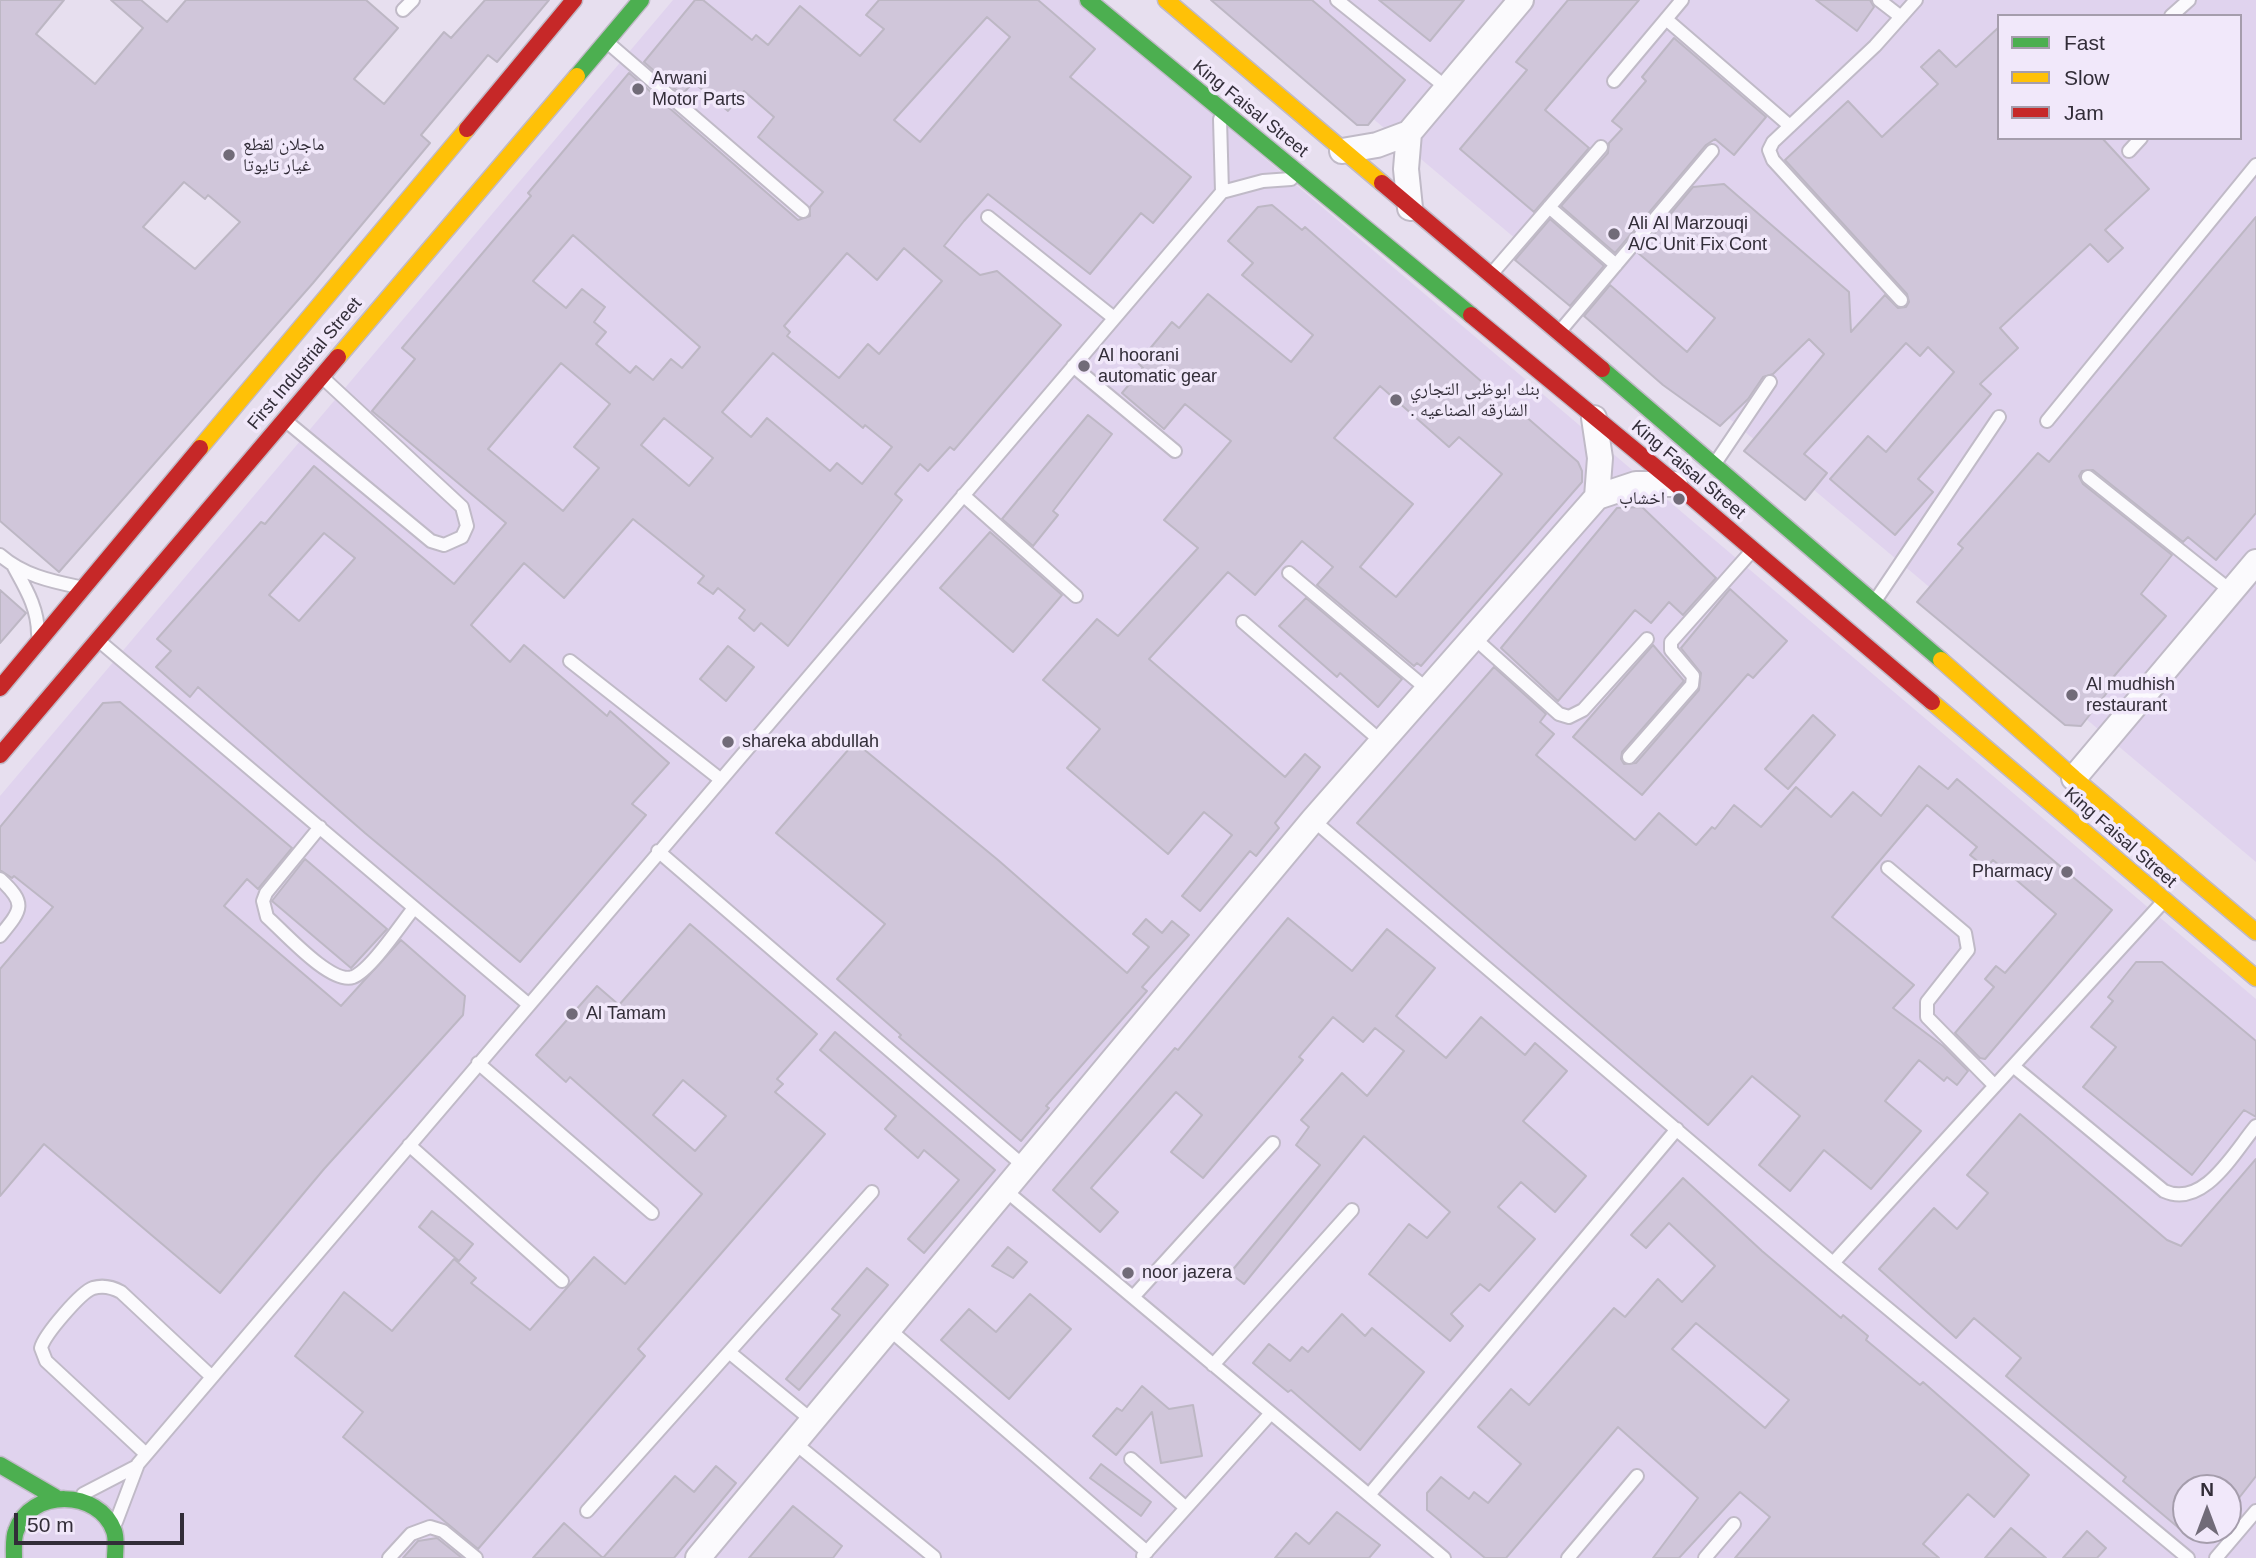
<!DOCTYPE html>
<meta charset="utf-8">
<style>
body{margin:0}
#map{position:relative;width:2256px;height:1558px;overflow:hidden;background:#e7dfef;font-family:Helvetica,sans-serif}
canvas{display:block}
.legend{position:absolute;left:1997px;top:14px;width:245px;height:126px;box-sizing:border-box;background:#f1e8fa;border:2px solid #a59dac;margin:0;padding:9px 12px;list-style:none;font-size:21px;color:#322d38}
.legend li{display:flex;align-items:center;gap:14px;height:35px}
.legend b{width:35px;border:2px solid #a59dac}
.north{position:absolute;left:2172px;top:1474px;width:70px;height:70px;box-sizing:border-box;background:#f1e8fa;border:2px solid #a59dac;border-radius:50%;rotate:0deg;font-size:19px;font-weight:700;line-height:28px;text-align:center;color:#322d38}
.north::after{content:'';display:block;margin:auto;width:24px;height:32px;background:#716b78;clip-path:polygon(50% 0,100% 100%,50% 72%,0 100%)}
.scale{position:absolute;left:14px;top:1513px;width:170px;height:32px;box-sizing:border-box;border:4px solid #322d38;border-top:0;padding-left:9px;font-size:21px;line-height:24px;white-space:nowrap;color:#322d38;-webkit-text-stroke:5px #f1e8fa;paint-order:stroke}
</style>
<div id="map">
<canvas width="2256" height="1558"></canvas>
<ul class="legend">
<li><b style="height:9px;background:#4caf50"></b>Fast</li>
<li><b style="height:9px;background:#ffc107"></b>Slow</li>
<li><b style="height:9px;background:#c62828"></b>Jam</li>
</ul>
<div class="north">N</div>
<div class="scale">50 m</div>
</div>
<script>
const context = document.querySelector('canvas').getContext('2d');
context.lineJoin = 'round';
function fillPath(path, color) {
  context.fillStyle = color;
  context.fill(path, 'evenodd');
}
function strokePath(path, color, width, dash) {
  context.strokeStyle = color;
  context.lineWidth = width;
  context.lineCap = dash ? 'butt' : 'round';
  context.setLineDash(dash || []);
  context.stroke(path);
}
function write(font, color, halo, rows, align = 'center') {
  context.font = font + ' Helvetica,"Noto Naskh Arabic",sans-serif';
  context.lineWidth = 7;
  context.setLineDash([]);
  context.textBaseline = 'middle';
  context.strokeStyle = halo;
  context.fillStyle = color;
  for (const [text, x, y, turn = 0] of rows) {
    context.save();
    context.translate(x, y);
    context.rotate((+turn || 0) * Math.PI / 180);
    context.textAlign = isNaN(turn) ? turn : align;
    if (halo) context.strokeText(text, 0, 0);
    context.fillText(text, 0, 0);
    context.restore();
  }
}
fillPath(new Path2D(`
 M673,0H1078L2256,999V1558H0V796ZM2186,1488H2228V1530H2186Z
 M1232,0H2256V862ZM1999,16H2240V138H1999Z`), '#e0d3ee');
const building = new Path2D(`
 M0,0H64L36,34L95,84L143,28L111,0H141L167,22L186,0H366L398,28L354,79L384,104L444,32L451,38L485,0H549L497,62L488,55L421,135L430,143L313,283L59,572L0,521ZM184,182L205,199L208,195L240,222L195,269L143,227Z
 M695,0H703L752,40L756,35L768,45L800,6L860,56L884,29L866,15L879,0H1038L1095,49L1070,77L1191,177L1153,223L1141,213L1090,274L988,194L964,221L944,246L980,275L997,271L1061,325L954,450L950,447L928,471L920,464L895,494L902,500L788,646L761,623L754,631L739,618L745,610L718,588L713,594L698,583L704,576L633,519L564,598L524,563L471,625L510,662L524,645L607,716L610,711L669,763L632,804L646,815L520,962L365,833L198,687L190,697L156,667L171,651L157,639L261,522L265,524L314,466L454,584L506,523L372,411L415,359L402,348L531,196L528,193L629,73L798,220L810,216V207L823,192L758,137L774,117L744,91L728,111L693,82L682,95L644,62ZM987,17L1010,37L920,142L894,120ZM573,235L700,347L682,368L671,359L653,380L636,366L630,373L596,344L606,332L594,322L605,307L582,289L566,308L533,281ZM904,248L942,281L879,354L868,344L839,378L787,336L790,332L784,326L847,253L877,280ZM773,353L863,428L865,425L892,447L862,484L837,463L830,471L767,418L751,437L722,412ZM561,363L610,404L574,447L599,468L563,511L488,449ZM664,418L713,458L689,486L641,445ZM324,533L355,558L299,621L269,595Z
 M1211,0H1312L1405,80L1368,125H1357Z
 M1379,0H1464L1430,41Z
 M1568,0H1639L1545,110L1589,148L1534,212L1460,149L1527,70L1516,62Z
 M1816,0H1870L1874,7L1857,31Z
 M1999,27V138H2102L2149,189L2105,230L2123,248L2108,262L2090,244L2000,328L2018,348L1980,384L1991,394L1918,479L1933,492L1895,535L1830,479L1868,436L1886,452L1954,372L1928,347L1920,356L1906,343L1804,454L1827,473L1805,500L1744,451L1824,354L1809,339L1773,374L1763,377L1748,399L1720,426L1663,385L1584,316L1610,285L1687,352L1715,318L1638,253L1693,187L1724,184L1849,292L1851,332L1885,295L1898,308L1906,307L1909,302L1907,294L1785,160L1848,101L1882,137L1938,84L1921,67L1939,50L1956,67Z
 M1674,38L1766,117L1734,155L1715,139L1706,145L1615,253L1561,206L1608,153L1609,143L1622,129L1612,121L1646,81L1642,77Z
 M1272,205L1302,230L1305,227L1514,410L1516,408L1578,462L1582,471V482L1421,666L1417,663L1414,666L1317,585L1333,567L1302,541L1255,595L1228,572L1149,659L1285,777L1305,754L1320,767L1275,823L1279,828L1256,856L1250,851L1200,911L1182,896L1232,835L1204,812L1168,854L1067,768L1100,729L1043,680L1097,619L1118,636L1198,548L1164,520L1231,441L1185,404L1164,429L1122,393L1143,368L1138,363L1172,322L1179,328L1208,294L1291,362L1313,335L1242,275L1253,263L1228,241L1258,207ZM1380,386L1449,447L1459,437L1502,474L1396,597L1360,567L1413,504L1334,438Z
 M2256,217V513L2216,560L2188,537L2183,542L2093,470L2082,471L2079,476L2083,484L2172,555L2141,594L2166,616L2109,682L2113,685L2081,726L2065,725L1917,602L1963,548L1958,544L2038,453L2049,462Z
 M1550,219L1604,266L1570,306L1515,260Z
 M1088,415L1112,434L1053,511L1058,515L1033,546L1002,519Z
 M1642,507L1716,578L1683,615L1669,602L1651,623L1635,610L1558,701L1501,648L1617,508Z
 M990,532L1062,595L1013,652L940,588Z
 M1730,589L1787,641L1753,678L1748,674L1642,795L1573,737L1653,645L1684,681L1622,752L1621,759L1624,764L1636,763L1699,690L1701,673L1681,648Z
 M0,590L26,613L0,643Z
 M1306,598L1402,679L1378,707L1340,673L1337,677L1279,626Z
 M728,646L754,667L726,701L700,679Z
 M1494,667L1546,714L1540,722L1554,734L1536,755L1635,840L1659,813L1696,845L1712,827L1715,829L1734,805L1761,827L1796,787L1831,817L1853,792L1881,816L1919,766L1948,789L1957,779L2112,910L1985,1059L1980,1058L1955,1033L1994,987L1985,979L1996,966L2005,973L2056,914L1993,860L1986,868L1970,855L1977,847L1927,805L1832,917L1914,985L1893,1008L1943,1046L1968,1071L1957,1085L1947,1077L1944,1081L1919,1060L1885,1101L1921,1131L1871,1189L1824,1150L1790,1191L1759,1165L1800,1116L1752,1076L1708,1125L1357,823Z
 M120,702L292,848L258,889L247,879L224,906L341,1006L401,940L465,996L463,1015L324,1169L220,1293L44,1144L0,1196V969L53,907L14,876L12,878L0,870V827L103,703Z
 M1813,715L1835,735L1788,789L1765,769Z
 M855,742L998,860L1127,973L1149,947L1133,934L1146,919L1162,933L1172,921L1189,935L1142,987L1147,991L1046,1106L1049,1108L1021,1141L899,1037L901,1035L837,979L885,924L776,833Z
 M305,859L387,929L351,968L272,901Z
 M1288,918L1352,971L1387,929L1435,968L1396,1016L1446,1058L1481,1017L1525,1055L1535,1043L1567,1071L1523,1121L1586,1176L1555,1212L1521,1182L1498,1207L1535,1239L1489,1291L1480,1284L1451,1314L1463,1326L1450,1341L1369,1274L1409,1224L1427,1238L1450,1212L1364,1136L1244,1284L1230,1273L1320,1165L1296,1145L1309,1127L1301,1120L1342,1073L1367,1096L1404,1051L1375,1028L1363,1042L1333,1017L1299,1057L1303,1060L1203,1178L1171,1152L1202,1115L1176,1092L1091,1188L1118,1212L1100,1232L1053,1190L1175,1048L1178,1050Z
 M690,924L817,1034L777,1079L783,1084L775,1092L825,1134L638,1349L645,1356L478,1549L343,1437L363,1412L295,1356L344,1292L392,1331L454,1259L476,1278L471,1283L530,1330L594,1257L625,1284L702,1194L570,1077L566,1082L536,1055L597,986L619,1005ZM683,1080L726,1116L695,1151L653,1115Z
 M2136,962H2162L2256,1041V1117L2244,1110L2192,1175L2083,1087L2116,1047L2091,1027L2113,1001L2108,997Z
 M835,1032L995,1170L924,1253L908,1239L959,1180L924,1150L918,1158L885,1129L896,1116L820,1050Z
 M2020,1114L2167,1240L2181,1246L2256,1159V1476L2228,1512V1488H2186V1534L2123,1481L2126,1477L2006,1376L2021,1358L1974,1318L1956,1338L1879,1269L1934,1208L1957,1229L1988,1193L1967,1175Z
 M1683,1178L1762,1251L1841,1318L1843,1315L1868,1336L1866,1340L1920,1385L1923,1382L2029,1475L1994,1517L1968,1494L1923,1544L1939,1558H1735L1770,1517L1740,1492L1679,1558H1653L1698,1498L1618,1427L1506,1558H1485L1427,1510V1493L1441,1477L1469,1499L1474,1492L1488,1503L1521,1464L1478,1427L1511,1389L1529,1405L1614,1308L1625,1317L1658,1279L1682,1302L1715,1266L1669,1223L1646,1248L1631,1235ZM1696,1323L1789,1400L1765,1428L1672,1349Z
 M432,1211L473,1244L459,1261L419,1227Z
 M1008,1247L1027,1262L1013,1278L992,1266Z
 M867,1268L888,1285L799,1390L786,1379L840,1315L832,1309Z
 M1030,1294L1071,1329L1009,1399L941,1340L969,1309L996,1332Z
 M1342,1314L1365,1336L1372,1328L1424,1372L1360,1450L1291,1390L1288,1392L1253,1363L1269,1344L1290,1361L1302,1347L1308,1352Z
 M1142,1386L1169,1409L1193,1405L1202,1456L1161,1463L1152,1412L1116,1455L1093,1436L1117,1408L1122,1411Z
 M1101,1464L1151,1502L1141,1516L1090,1478Z
 M716,1466L736,1483L674,1558H533L564,1523L603,1558L675,1476L694,1492Z
 M793,1506L842,1546L833,1558H749Z
 M1337,1512L1380,1545L1369,1558H1275L1296,1533L1309,1544Z
 M2011,1528L2046,1558H1985Z
 M2087,1531L2106,1548L2097,1558H2063Z
 M437,1538L462,1558H403L418,1541Z`);
fillPath(building, '#d0c6da');
strokePath(building, '#bdb7c4', 2);
const lane = new Path2D(`
 M1337,0L1447,88
 M1879,0L1901,17
 M403,10L413,0
 M2171,16L2189,0
 M1666,19L1790,126
 M607,42L803,211
 M1614,81L1682,0
 M1220,119L1222,192
 M2129,151L2141,138
 M1549,207L1616,265
 M988,217L1114,318
 M1494,271L1601,147
 M1901,300L1773,160L1769,150L1773,142L1875,46L1916,0
 M1561,330L1712,151
 M1073,366L1175,451
 M286,421L431,541L444,545L462,537L467,526L462,507L323,378
 M2047,421L2256,165
 M1716,462L1770,382
 M2088,477L2231,591
 M963,495L1076,596
 M0,555C23,575 50,581 79,587
 M14,567C26,589 38,608 38,634
 M1289,573L1428,690
 M1877,598L1999,417
 M1243,622L1382,742
 M1473,637L1559,714L1569,717L1583,710L1647,639
 M98,640L528,1004
 M570,661L720,779
 M1629,757L1692,685L1693,676L1671,650V642L1751,552
 M1313,820L1833,1263L2188,1558
 M320,827L266,893L263,901L267,917C284,932 331,985 353,977C371,970 401,924 414,908
 M658,851L1025,1167
 M1888,868L1965,933L1968,950L1927,1002V1017L1995,1086
 M0,879C27,904 22,909 0,936
 M478,1063L652,1213
 M2013,1066L2164,1191C2204,1209 2234,1152 2256,1126
 M409,1145L562,1281
 M1005,1190L1444,1558
 M1833,1263L2163,902
 M1133,1297L1273,1143
 M890,1330L1147,1552
 M729,1352L814,1422
 M1213,1365L1352,1210
 M796,1444L934,1557
 M146,1454L46,1361L41,1348C44,1335 81,1292 93,1288C103,1285 112,1287 121,1292L212,1377
 M1131,1459L1186,1508
 M83,1494L135,1467
 M1369,1495L1677,1129
 M587,1511L872,1192
 M116,1522L138,1464L1222,192L1263,181L1291,179
 M1143,1556L1271,1413
 M389,1558L411,1534L430,1527L443,1531L476,1558
 M1568,1558L1637,1476
 M1705,1558L1734,1524
 M2216,1558L2256,1511`);
const street = new Path2D(`
 M1409,133L1406,169L1410,208
 M1342,151L1377,145L1409,133L1521,0
 M1594,418L1600,458L1597,497
 M2074,778L2256,562
 M698,1558L1313,820L1597,497L1636,484H1675`);
const fast = new Path2D(`
 M1088,0L1471,315
 M577,76L641,0
 M1602,369L1941,660
 M0,1465L55,1497
 M14,1558C14,1550 13,1538 16,1531C30,1488 99,1489 114,1531C117,1539 115,1550 115,1558`);
const slow = new Path2D(`
 M1166,0L1382,183
 M338,357L577,76
 M200,448L467,129
 M1941,660L2074,778L2256,932
 M1932,702L2256,978`);
const jam = new Path2D(`
 M467,129L574,0
 M1382,183L1602,369
 M1471,315L1676,484L1932,702
 M0,688L200,448
 M0,755L338,357`);
strokePath(lane, '#c0bac7', 16);
strokePath(street, '#c0bac7', 28);
strokePath(fast, '#c0bac7', 19);
strokePath(slow, '#c0bac7', 19);
strokePath(jam, '#c0bac7', 19);
strokePath(lane, '#fbfafd', 12);
strokePath(street, '#fbfafd', 24);
strokePath(fast, '#4caf50', 16);
strokePath(slow, '#ffc107', 16);
strokePath(jam, '#c62828', 16);
for (const [x, y, r, color] of [
 [638,89,7,"#716b78"],
 [229,155,7,"#716b78"],
 [1614,234,7,"#716b78"],
 [1084,366,7,"#716b78"],
 [1396,400,7,"#716b78"],
 [1679,499,7,"#716b78"],
 [2072,695,7,"#716b78"],
 [728,742,7,"#716b78"],
 [2067,872,7,"#716b78"],
 [572,1014,7,"#716b78"],
 [1128,1273,7,"#716b78"]
]) {
  const dot = new Path2D();
  dot.arc(x, y, r, 0, 2 * Math.PI);
  context.fillStyle = color;
  context.fill(dot);
  strokePath(dot, '#f1e8fa', 2.5);
}
write('18px', '#322d38', '#f1e8fa', [
 ["Arwani",652,79],
 ["Motor Parts",652,100],
 ["ماجلان لقطع",243,145],
 ["غيار تايوتا",243,166],
 ["Ali Al Marzouqi",1628,224],
 ["A/C Unit Fix Cont",1628,245],
 ["Al hoorani",1098,356],
 ["automatic gear",1098,377],
 ["بنك ابوظبي التجاري",1410,390],
 [". الشارقه الصناعيه",1410,411],
 ["اخشاب",1665,499,"right"],
 ["Al mudhish",2086,685],
 ["restaurant",2086,706],
 ["shareka abdullah",742,742],
 ["Pharmacy",2053,872,"right"],
 ["Al Tamam",586,1014],
 ["noor jazera",1142,1273]
], 'left');
write('18px', '#322d38', '#f1e8fa', [
 ["King Faisal Street",1250,109,39],
 ["First Industrial Street",305,364,-50],
 ["King Faisal Street",1688,470,40],
 ["King Faisal Street",2120,838,41]
]);
</script>
